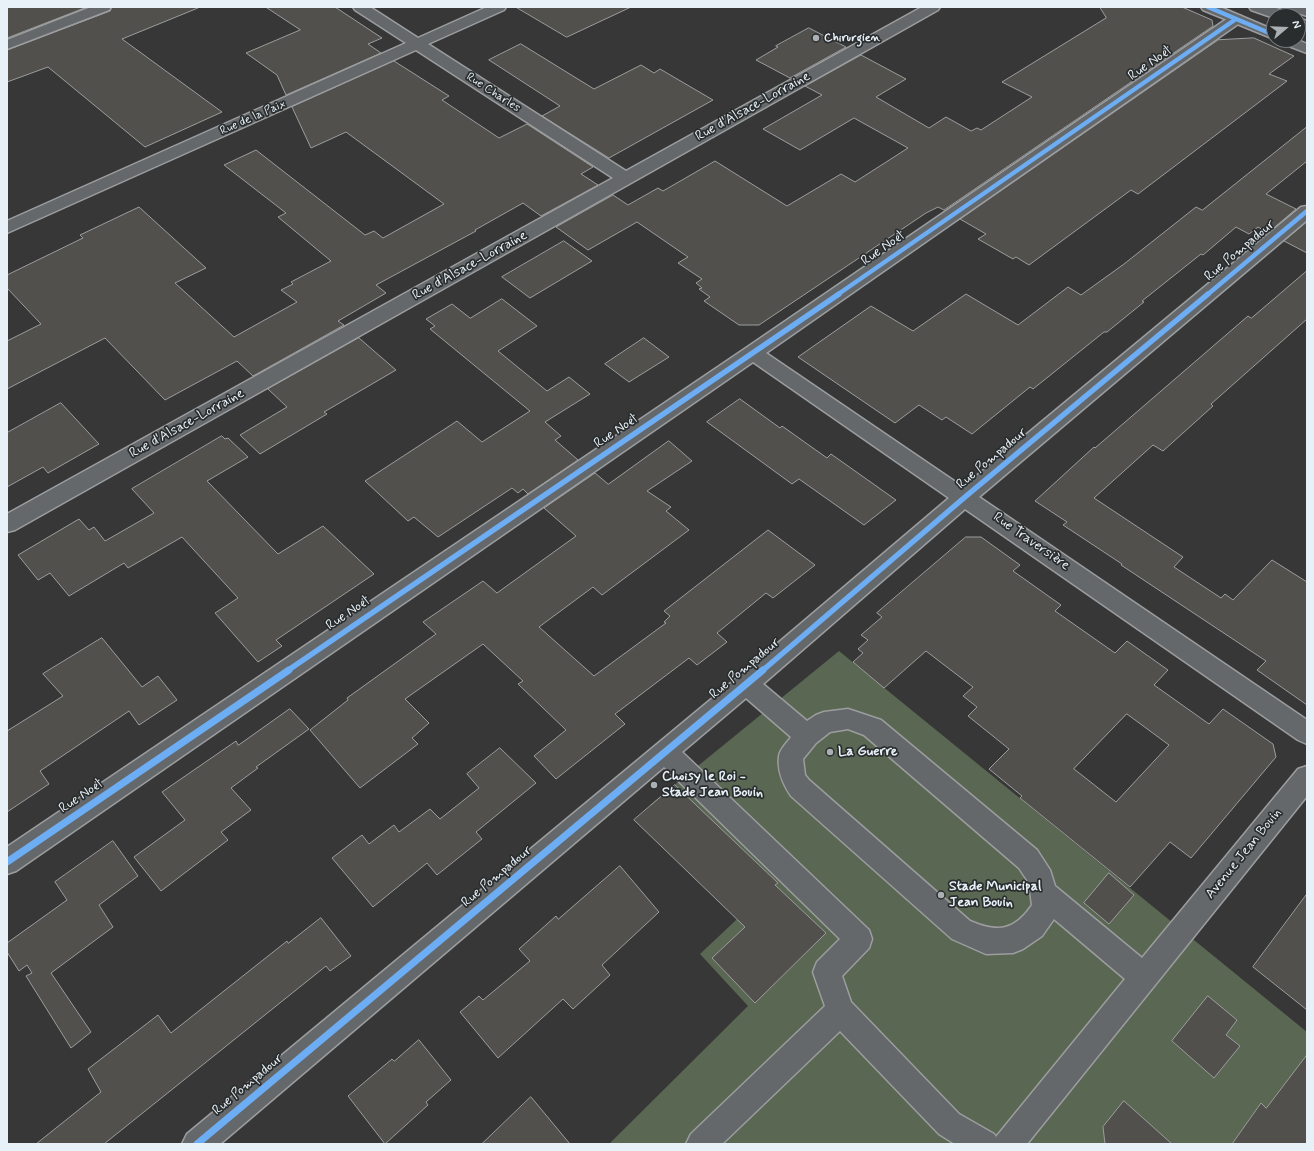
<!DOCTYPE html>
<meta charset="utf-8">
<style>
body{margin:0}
#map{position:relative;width:1314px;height:1151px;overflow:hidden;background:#373737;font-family:Mynerve,sans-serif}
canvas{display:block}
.frame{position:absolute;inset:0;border:8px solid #e8f1f8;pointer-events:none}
.north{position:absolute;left:1266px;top:8px;width:40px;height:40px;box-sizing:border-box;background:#2a2d2e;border:1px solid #767b7f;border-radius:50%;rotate:71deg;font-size:11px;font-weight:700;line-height:16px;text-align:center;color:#e8f1f8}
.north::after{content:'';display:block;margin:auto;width:14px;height:18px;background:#aab0b4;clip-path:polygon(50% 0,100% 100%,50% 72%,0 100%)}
</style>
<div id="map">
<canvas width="1314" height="1151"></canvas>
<div class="frame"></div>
<div class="north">N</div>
</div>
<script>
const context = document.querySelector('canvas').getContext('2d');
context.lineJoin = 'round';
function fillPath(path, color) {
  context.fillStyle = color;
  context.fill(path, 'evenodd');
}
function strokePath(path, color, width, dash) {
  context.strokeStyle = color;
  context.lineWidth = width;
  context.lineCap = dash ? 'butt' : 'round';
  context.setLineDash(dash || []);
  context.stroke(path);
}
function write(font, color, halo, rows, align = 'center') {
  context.font = font + ' Mynerve,sans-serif';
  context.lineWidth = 3.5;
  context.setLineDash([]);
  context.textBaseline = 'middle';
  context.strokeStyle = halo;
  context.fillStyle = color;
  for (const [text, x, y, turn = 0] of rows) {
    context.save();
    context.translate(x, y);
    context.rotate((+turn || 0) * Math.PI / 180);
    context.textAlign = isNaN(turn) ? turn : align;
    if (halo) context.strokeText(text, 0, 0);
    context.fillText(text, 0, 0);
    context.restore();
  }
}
fillPath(new Path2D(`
 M839,651L1307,1032V1144H609L748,1006L700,954L752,905L650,805Z`), '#5a6752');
const building = new Path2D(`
 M7,7H87L7,38Z
 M112,7H198V8L122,39L222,112L145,147L48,67L7,82V50L110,11Z
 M266,7H335L382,38L368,44L381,53L286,95L277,75L246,53L300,30Z
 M516,7H631L567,37Z
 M1100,7H1182L1212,20L1213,26L944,210L938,207L926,213L759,325H739L704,301L710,297L699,289L702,288L696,283L702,279L678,263L688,257L637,222L588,250L556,227L613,195L628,205L658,188L663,191L715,161L787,206L841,174L855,182L908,148L854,118L800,150L763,129L822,95L805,86L861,55L906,79L876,97L929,128L946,117L971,131L977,128L981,130L1032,97L1002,82L1106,18Z
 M809,28L846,47L790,78L756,60L778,47L776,46Z
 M1254,38L1294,56L1269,74L1287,81L1138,194L1131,190L1029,265L1016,257L1013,259L978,239L986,234L960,219L1218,40Z
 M521,44L594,89L641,65L654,73L660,69L713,100L609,158L542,116L560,106L489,60Z
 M394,61L449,96L442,100L499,138L527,124L593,167L581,174L598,185L541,216L523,203L475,230L476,231L376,285L386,293L338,321L344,325L253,376L237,361L165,400L105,338L7,389V341L41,324L7,288V275L83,238L80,235L139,207L206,268L175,283L234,337L297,302L281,290L293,284L291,282L331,261L278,217L286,213L224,165L256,150L365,235L374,231L383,238L444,204L346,132L311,148L292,107Z
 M1307,127V161L1266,194L1296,209L1268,233L1258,227L1249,234L1236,227L1203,255L1201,254L1142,301L1144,302L1107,332H1104L1033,389L1030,387L972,434L946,417L942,420L919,405L895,423L798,357L871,306L913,331L966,294L1018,325L1068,287L1081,295L1124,264L1196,207L1202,210Z
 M1307,222V253L1284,241Z
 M564,241L592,261L530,298L502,277Z
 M1307,271V319L1211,404L1213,406L1163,451L1153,445L1094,498L1183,557L1174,567L1221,598L1225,594L1233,600L1272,560L1307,582V705L1257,670L1266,661L1121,565L1122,564L1063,525L1067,522L1035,501L1094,447L1095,448L1248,316L1251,318Z
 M502,299L537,326L498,351L547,391L569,377L590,394L545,422L561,436L555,440L578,460L528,494L523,489L518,493L512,488L438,537L414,517L408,521L365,481L457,421L482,442L530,411L430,329L435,326L426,319L452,304L470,318Z
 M359,338L396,370L324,412L327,414L260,454L240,435L287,407L268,389Z
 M644,338L669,357L629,382L605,364Z
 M740,399L780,428L782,426L827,458L831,454L896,500L864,525L799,479L792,484L707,422Z
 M61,403L99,444L48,473L43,467L7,487V433Z
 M222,436L225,439L228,438L248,457L207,481L278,554L323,526L374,574L276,640L282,646L258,662L215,613L238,598L182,537L128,568L124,563L69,596L50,573L38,580L18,555L79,519L89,530L94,527L105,541L154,513L132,489Z
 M669,441L692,461L647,491L671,507L666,511L689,530L602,595L593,587L539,627L594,676L666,623L664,622L670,616L664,611L768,530L815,565L773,598L766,593L717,633L727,642L697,665L689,658L615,714L625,724L556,779L534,756L566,730L518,684L523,681L483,644L405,699L429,723L412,738L418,744L360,788L310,730L348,700L347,698L436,634L423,622L483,581L497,593L576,536L544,508L595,473L608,484Z
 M966,537H981L1020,565L1013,571L1061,605L1055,611L1115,653L1127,641L1168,670L1154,685L1209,724L1223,709L1273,744L1276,757L1191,858L1170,842L1130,887L1020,798L1022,796L989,769L1009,749L968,716L977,707L963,696L973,687L926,651L884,688L853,662L863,653L858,649L868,640L861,635L882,617L877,613ZM1127,714L1169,745L1116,802L1074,769Z
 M102,638L142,687L158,676L177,700L139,725L129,711L40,771L49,784L7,812V731L63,696L43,674Z
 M290,709L309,729L256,767L258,768L231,788L251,810L221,832L228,840L161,891L134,857L185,820L162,792L236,741L238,745Z
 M500,748L536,783L476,832L482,839L437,875L427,863L373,907L332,858L362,835L369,844L394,825L399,832L430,809L440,819L479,788L467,774Z
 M675,785L778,883L775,885L826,933L755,1003L712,958L745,927L634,820Z
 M113,841L138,876L99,905L113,927L51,973L91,1032L71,1048L26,976L32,973L27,965L19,971L7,952V943L67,900L55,882Z
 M620,866L659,912L602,965L610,975L573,1009L563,999L498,1058L460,1012L479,996L483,1000L530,961L519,949L556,916L558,919Z
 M1109,873L1134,895L1109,924L1084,903Z
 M1307,894V1010L1253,967Z
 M321,918L351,956L330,971L326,966L104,1144H36L101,1092L88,1069L158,1015L171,1033L287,941L288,943Z
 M1208,996L1237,1020L1226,1035L1240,1046L1214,1078L1172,1041Z
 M419,1040L451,1080L426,1102L428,1105L385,1144L348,1096L392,1059L394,1061Z
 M1307,1055V1144H1232L1261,1103L1266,1108Z
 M531,1097L570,1144H482Z
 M1124,1101L1172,1144H1105L1103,1127Z`);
fillPath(building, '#52504d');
strokePath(building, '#9b9d9e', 1);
const minor = new Path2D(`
 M91,7H111L109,10L7,49V40Z
 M353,7H370L418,38L487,7H506L504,10L428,44L626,171L922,7H940L938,10L15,530L7,532V514L613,178L416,50L7,233V221L406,43L355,10Z
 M1249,7C1261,7 1282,5 1289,16H1274V18L1251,10Z
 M1236,15L1241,16L1243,19L1241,22L766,353L963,487L1301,207L1307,206V220L979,497L1307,720V744L1298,740L965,509L763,684L807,721L816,715L824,712L848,709L881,720L1037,850L1050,870L1055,886L1142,958L1298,769L1307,766V796L1027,1144H955L939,1134L840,1031L722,1144H686L691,1134L825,1006L813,972L817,962L840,939L664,767L220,1144H182L187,1134L738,677L949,498L753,362L16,871L7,874V847L746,348L1231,16ZM746,698L791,737C787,743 780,749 779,756C777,771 783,784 791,796L952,939L986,954L1013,953L1023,949L1042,936L1054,919L1125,979L996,1137L994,1134L959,1114L851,1002L842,976L869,948L872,939L869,930L682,752ZM848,729L864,735L1019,868L1029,883L1032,905C1014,931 998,933 970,921L809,780L805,775L803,759L816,743L830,732Z
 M1298,18L1307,21V30L1298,27Z`);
const major = new Path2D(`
 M1201,7H1220L1274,30V39L1203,10Z
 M1288,7H1307V16L1290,10Z
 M1279,40H1298L1307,44V53L1281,43Z`);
strokePath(minor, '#9b9d9e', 3);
strokePath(major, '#9b9d9e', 3);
fillPath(minor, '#65686b');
fillPath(major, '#65686b');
strokePath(new Path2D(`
 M1208,7L1274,35
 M837,295L1236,19
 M1207,295L1307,211`), '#6dadf4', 4.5);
strokePath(new Path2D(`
 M287,671L839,294
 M762,671L965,497L1208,294`), '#6dadf4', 5.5);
strokePath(new Path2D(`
 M7,862L289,670
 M197,1144L763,670`), '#6dadf4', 7);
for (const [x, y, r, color] of [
 [816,38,4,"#aab0b4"],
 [830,752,4,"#aab0b4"],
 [654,785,4,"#aab0b4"],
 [941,895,4,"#aab0b4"]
]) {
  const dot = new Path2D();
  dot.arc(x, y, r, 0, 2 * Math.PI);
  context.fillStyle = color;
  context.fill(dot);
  strokePath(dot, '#2a2d2e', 1.5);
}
write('bold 12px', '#e8f1f8', '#2a2d2e', [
 ["Chirurgien",824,38]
], 'left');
write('12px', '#e8f1f8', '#2a2d2e', [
 ["Rue Charles",493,93,33],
 ["Rue de la Paix",253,118,-24]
]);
write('14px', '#e8f1f8', '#2a2d2e', [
 ["Rue Noël",1150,64,-35],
 ["Rue d'Alsace-Lorraine",753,107,-29],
 ["Rue Noël",883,249,-35],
 ["Rue Pompadour",1240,251,-40],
 ["Rue d'Alsace-Lorraine",470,266,-29],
 ["Rue d'Alsace-Lorraine",187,424,-29],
 ["Rue Noël",616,432,-34],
 ["Rue Pompadour",992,459,-40],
 ["Rue Traversière",1031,542,35],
 ["Rue Noël",348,614,-34],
 ["Rue Pompadour",745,669,-40],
 ["Rue Noël",81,797,-34],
 ["Avenue Jean Bouin",1244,854,-51],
 ["Rue Pompadour",497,877,-40],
 ["Rue Pompadour",248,1085,-40]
]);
write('bold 14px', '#e8f1f8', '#2a2d2e', [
 ["La Guerre",838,752],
 ["Choisy le Roi -",662,777],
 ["Stade Jean Bouin",662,793],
 ["Stade Municipal",949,887],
 ["Jean Bouin",949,903]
], 'left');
</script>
